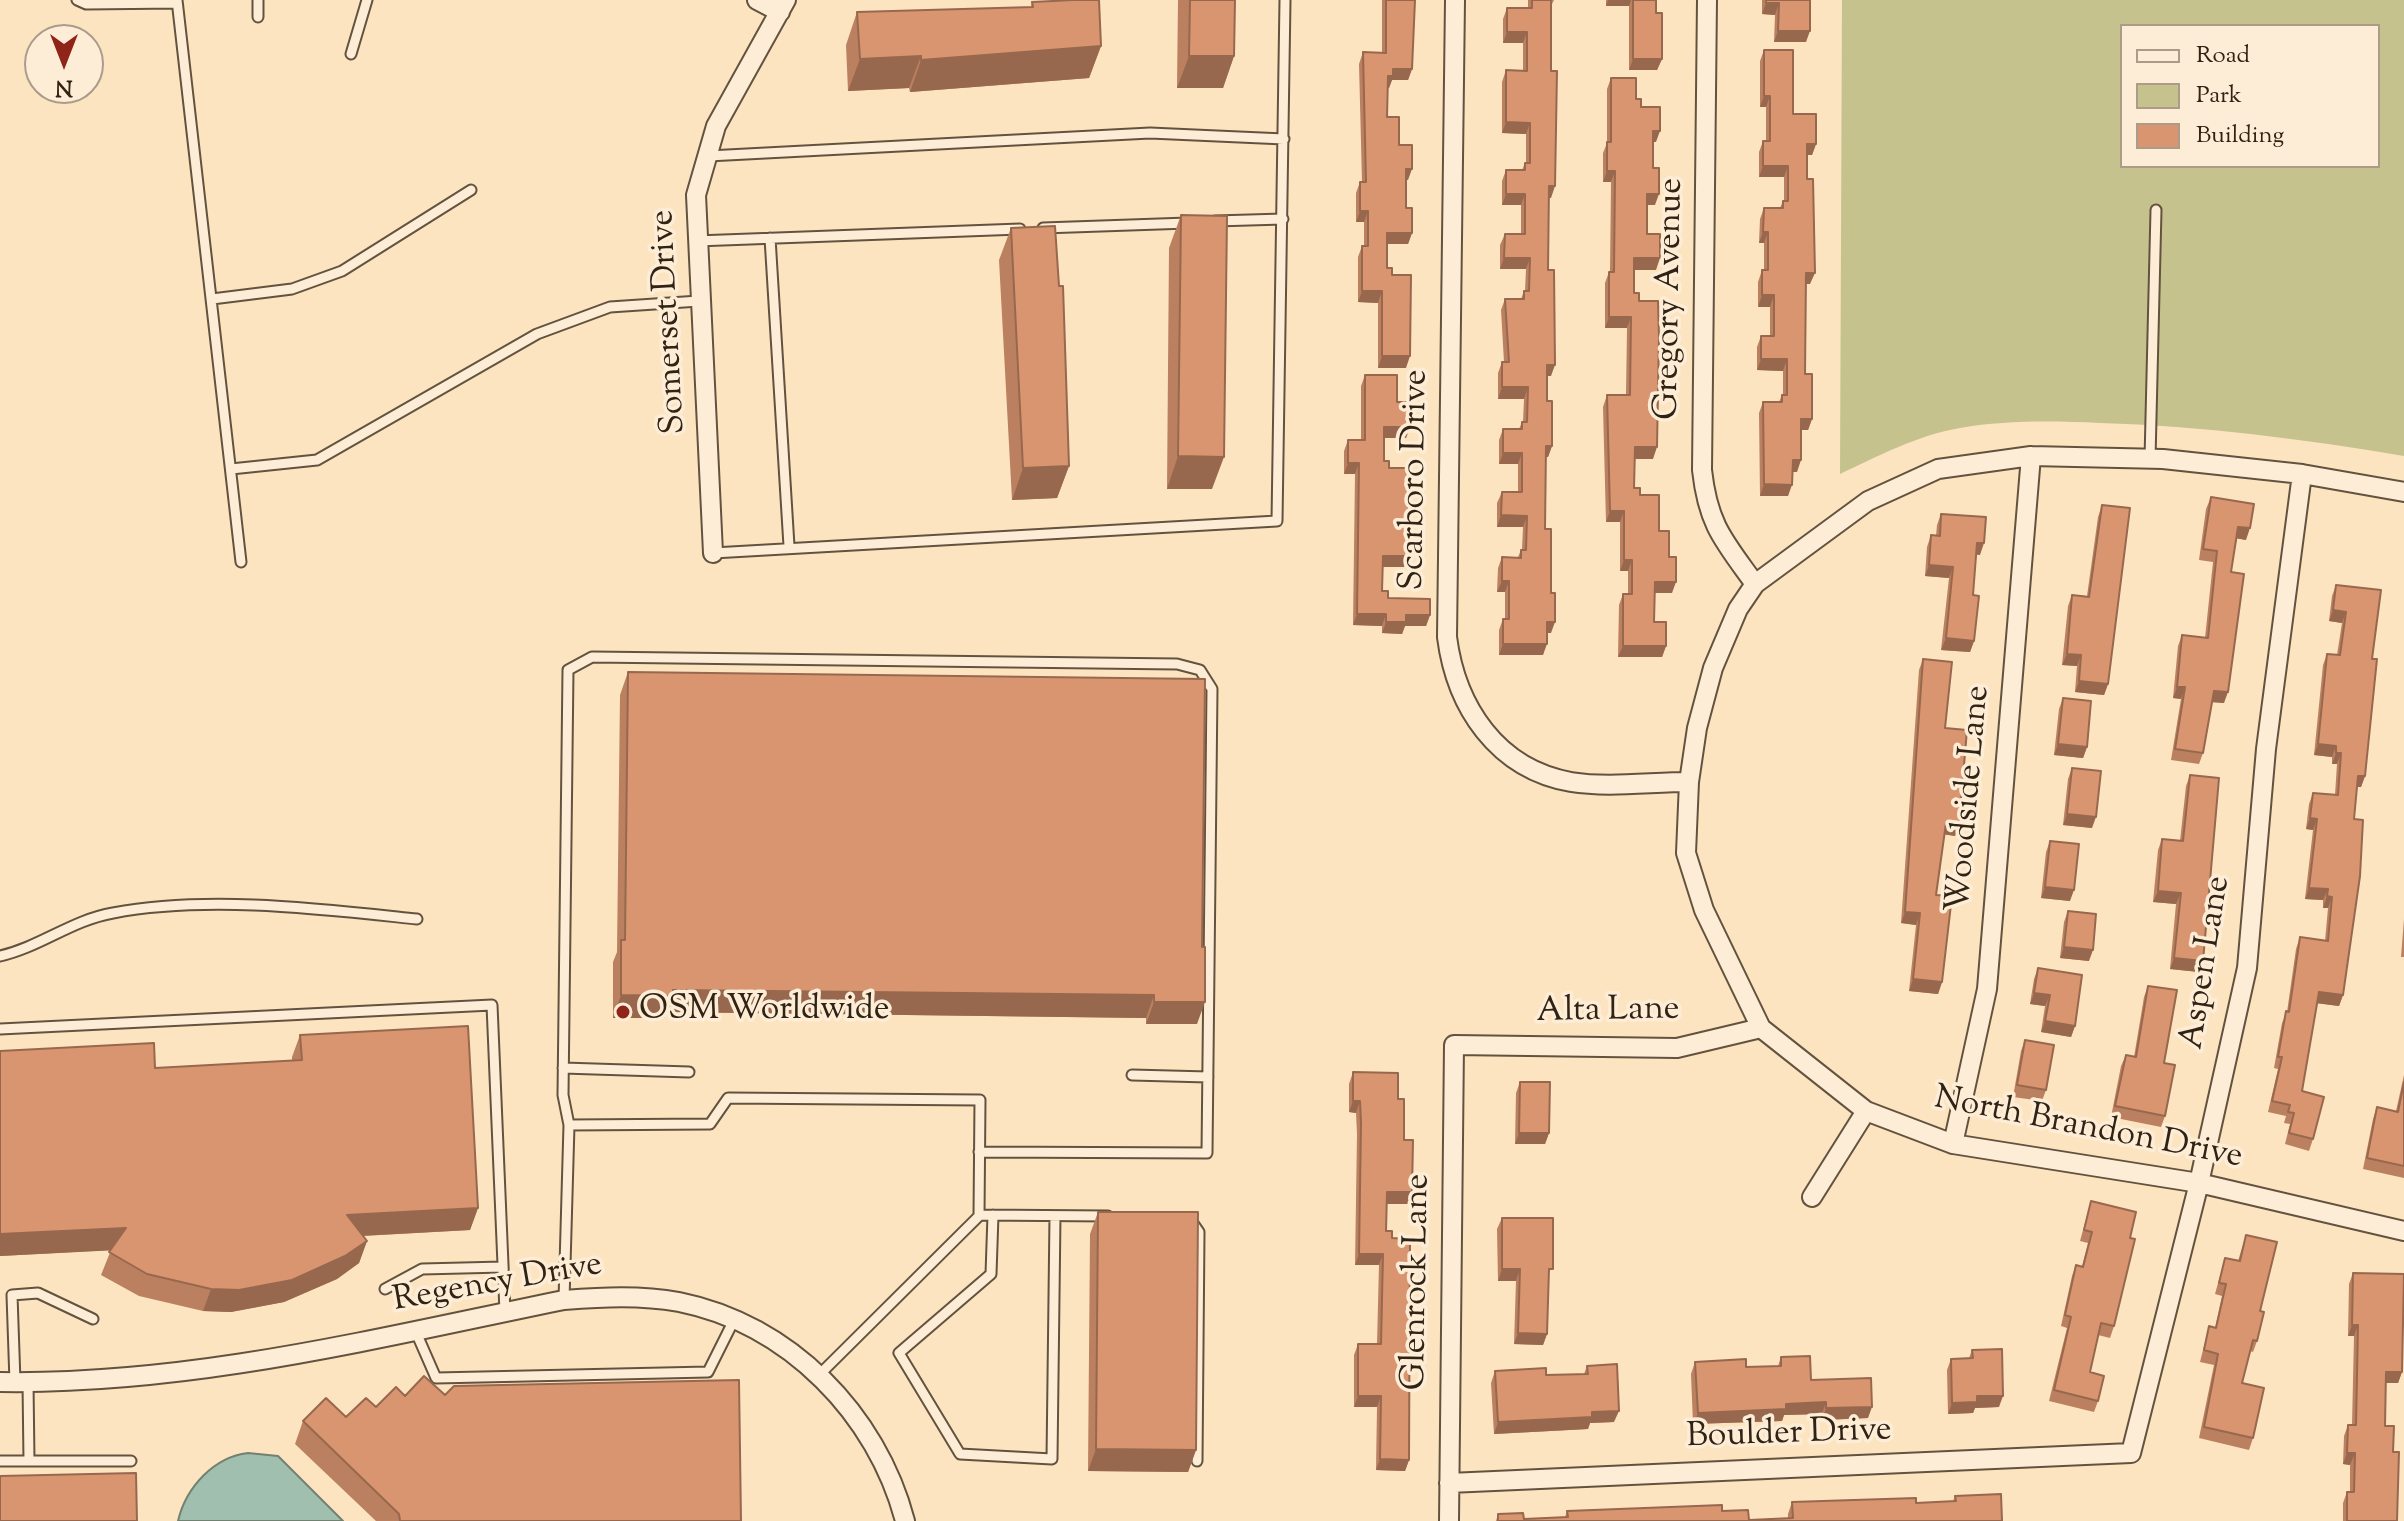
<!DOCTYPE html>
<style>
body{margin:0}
#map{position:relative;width:2404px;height:1521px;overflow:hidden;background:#fce4c1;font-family:"Sorts Mill Goudy",serif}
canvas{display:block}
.legend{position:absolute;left:2120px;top:24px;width:260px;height:144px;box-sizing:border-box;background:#fdedd7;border:2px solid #ab9c89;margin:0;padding:10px 14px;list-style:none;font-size:24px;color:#302313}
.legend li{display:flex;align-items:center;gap:16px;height:40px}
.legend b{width:40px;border:2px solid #ab9c89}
.north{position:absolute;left:24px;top:24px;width:80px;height:80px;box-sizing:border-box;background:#fdedd7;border:2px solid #ab9c89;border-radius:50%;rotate:180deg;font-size:22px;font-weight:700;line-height:32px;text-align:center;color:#302313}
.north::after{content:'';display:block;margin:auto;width:28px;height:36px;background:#8f2418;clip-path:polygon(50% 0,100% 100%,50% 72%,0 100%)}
</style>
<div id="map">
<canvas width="2404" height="1521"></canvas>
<ul class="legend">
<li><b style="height:10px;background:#fdedd7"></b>Road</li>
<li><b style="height:22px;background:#c6c28e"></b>Park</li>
<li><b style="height:22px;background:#d99570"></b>Building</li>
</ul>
<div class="north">N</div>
</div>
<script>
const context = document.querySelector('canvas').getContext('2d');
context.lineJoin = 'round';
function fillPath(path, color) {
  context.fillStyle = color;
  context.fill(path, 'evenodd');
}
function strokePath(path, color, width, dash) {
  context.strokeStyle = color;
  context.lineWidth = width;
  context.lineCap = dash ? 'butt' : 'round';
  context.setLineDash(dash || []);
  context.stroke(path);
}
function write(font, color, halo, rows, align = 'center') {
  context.font = font + ' "Sorts Mill Goudy",serif';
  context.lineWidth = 7;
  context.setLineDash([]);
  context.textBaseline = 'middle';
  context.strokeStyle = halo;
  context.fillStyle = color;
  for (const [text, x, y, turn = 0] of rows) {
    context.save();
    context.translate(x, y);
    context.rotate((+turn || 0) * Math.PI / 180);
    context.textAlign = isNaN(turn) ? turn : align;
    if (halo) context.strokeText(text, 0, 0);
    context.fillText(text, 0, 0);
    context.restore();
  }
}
fillPath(new Path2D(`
 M1842,0H2404V456C2303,439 2203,426 2100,423C2054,421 2006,420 1960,428C1918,435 1878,456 1840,474ZM2122,26H2378V166H2122Z`), '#c6c28e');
const water = new Path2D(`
 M248,1453L278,1456L343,1521H178C186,1487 214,1457 248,1453Z`);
fillPath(water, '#a0bfae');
strokePath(water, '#738170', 2);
const lane = new Path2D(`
 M77,0L86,4L177,3
 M177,0L241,562
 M258,0V17
 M351,54L367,0
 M708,156L1150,133L1284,139
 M1215,221L1283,219
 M1043,228L1188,223
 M770,238L789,546
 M696,241L1020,229
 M212,299L292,289L342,271L471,190
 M2150,459L2156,210
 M231,469L317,460L537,334L610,307L699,301
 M713,553L1277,521L1285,0
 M0,956C40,947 72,920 113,913C208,895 321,909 417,919
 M0,1029L492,1005L505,1312
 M563,1068L689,1072
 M1132,1075L1208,1077
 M569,1125L563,1095L568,670L592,657L1177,664L1200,670L1212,689L1207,1153L979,1152
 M993,1215L991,1274L899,1353L960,1454L1052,1459L1055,1216
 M1190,1219L1199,1232L1197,1461
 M385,1289L422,1269L503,1267
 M564,1300L569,1125L710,1124L728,1098L980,1100L979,1216
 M415,1330L436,1378L708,1372L734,1320
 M818,1376L980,1215L1108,1216
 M15,1382L12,1295L38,1293L93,1319
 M28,1383L29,1461
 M0,1461H131`);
const street = new Path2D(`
 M757,0L780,12
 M1455,0L1447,637C1456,707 1497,769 1571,782C1608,788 1651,782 1689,782
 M1707,0L1702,470C1708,525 1724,541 1755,584
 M2404,492L2302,474L2163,459L2031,456L1938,469L1868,501L1755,584L1738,609L1713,668L1697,728L1689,782L1686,853L1704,910L1761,1028L1866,1111L1953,1144L2199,1183L2404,1231
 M713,553L696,195L716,126L786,0
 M1953,1144L1987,989L2031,456
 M1812,1197L1866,1111
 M0,1382C192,1385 377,1338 564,1300C603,1297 640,1295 679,1302C789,1324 877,1414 905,1521
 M1449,1483L2131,1453L2199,1183L2247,968L2266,749L2302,474
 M1449,1521L1454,1045L1677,1048L1761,1028`);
strokePath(lane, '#63533e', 13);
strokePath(street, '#63533e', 22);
strokePath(lane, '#fdedd7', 9);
strokePath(street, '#fdedd7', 18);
fillPath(new Path2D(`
 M1178,0H1235L1234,56L1223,88H1177Z
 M1382,0H1415L1412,69L1408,80H1392L1389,88H1388L1387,117L1399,145L1408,180H1406V208L1412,233L1408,244H1387V268L1392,275L1406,368H1378V303L1358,302V257L1362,246H1364V222H1356V193L1360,182H1362L1359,64L1363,52L1382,53Z
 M1528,0H1554L1552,4H1551V198H1549L1548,270L1551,376H1547V401L1552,446L1548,457H1546L1545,529L1551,633H1547L1543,655H1499V630L1503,619H1505V592H1497L1498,568L1502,557H1518L1521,550H1522L1523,527H1497V503L1502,492H1518V464H1499V440L1503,429H1519L1522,422H1523L1524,399H1498V373L1502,362H1504L1501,310L1505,299H1521L1524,291H1525L1526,269H1500V245L1505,234H1521V205H1502V181L1506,170H1522L1525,163H1526V134L1502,133V82L1506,70L1523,71V43H1503V19L1507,8H1528Z
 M1606,0H1656V13L1662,59L1657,70H1629V6H1606Z
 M1762,0H1810L1806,42H1774L1775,15L1762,14Z
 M1032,2L1101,46L1089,78L910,92L909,88L848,91L846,45L857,12L1031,7Z
 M1764,50L1793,114L1816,144L1812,155H1807L1810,284H1806L1805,374L1812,419L1808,430H1801L1797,472H1792L1788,496H1760L1759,413L1763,402H1779L1782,395H1783V371L1757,370V347L1761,336H1770V307H1758V282L1762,270H1764V243H1759L1760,219L1764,208H1780L1783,201H1784V177H1759V152L1763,141H1766V107H1760V61Z
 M1611,78L1636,99L1641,107L1656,142H1653V168L1655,205H1647V234L1656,270H1634V293L1653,459H1635L1634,488L1640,495L1659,531L1669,557L1672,593H1655L1654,622L1666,646L1662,657H1618L1619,605L1623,594H1628V571H1620V522H1606L1603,407L1607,395H1626L1627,328H1605V283L1609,272H1610L1611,182H1603V153L1607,143V89Z
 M1181,215L1212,489H1167L1169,248Z
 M1011,228L1069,466L1057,498L1012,500L999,260Z
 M1365,375L1397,402L1410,427L1406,438H1384V461L1389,468L1404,567H1383L1382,591L1388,598L1430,615L1426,626H1405L1402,634L1382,633V626L1353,625L1355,474H1344V451L1348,440H1361V386Z
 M2211,497L2246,540L2237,538L2231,572L2224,703L2212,702L2203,753L2199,764L2171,760L2181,699L2173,698L2178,646L2182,635L2205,638L2213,562L2199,560L2206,509Z
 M2102,505L2108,684L2104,695L2075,692L2077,666L2062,665L2068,606L2072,595L2087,596L2098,517Z
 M1941,514L1980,555L1976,554L1973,595L1974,641L1970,652L1941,650L1949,578L1925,576L1927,547L1931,535L1936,536L1937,525Z
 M2336,585L2372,659L2365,776L2361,787H2357L2354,819L2343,995L2339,1006L2317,1003L2302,1091L2313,1139L2309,1151L2285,1144L2290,1124L2284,1123L2286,1116L2268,1112L2278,1069L2274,1068L2282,1023L2287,1012L2296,949L2300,937L2325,941L2328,908H2323V900L2305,899L2313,830L2306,829L2309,804L2313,793L2335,795L2337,764H2332V757L2314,755L2323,665L2327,654L2337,655L2342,623L2329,621L2332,596Z
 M1923,659L1945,728L1959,824L1955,836L1944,834L1936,895L1942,982L1938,994L1909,991L1916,925L1901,923L1919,670Z
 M628,672L1205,679L1197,1024H1146V1018L667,1012L664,1018H613V962L617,952L620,695Z
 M2063,698L2087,747L2083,758L2054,755L2059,709Z
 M2072,768L2092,828L2063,825L2068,779Z
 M2190,775L2199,972L2170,969L2176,904L2153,902L2158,850L2162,839L2180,841L2186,786Z
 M2050,841L2070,901L2041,898L2046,852Z
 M2068,911L2089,961L2060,958L2064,922Z
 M2404,919V957H2401Z
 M2038,968L2075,1026L2071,1037L2041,1032L2045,1006L2030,1004L2034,979Z
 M2148,986L2164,1063L2165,1116L2161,1127L2111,1117L2121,1066L2126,1055L2134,1057L2144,997Z
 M300,1035L478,1208L470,1230L363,1236L367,1241L359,1263L337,1279L284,1302L231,1312L203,1311L139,1296L101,1275L111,1250L0,1256V1051L155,1068L292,1061V1057Z
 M2025,1040L2046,1090L2042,1101L2013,1097L2021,1051Z
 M1353,1072L1398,1099L1412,1192L1408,1204H1387L1386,1231L1409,1460L1405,1471L1376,1470L1377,1407H1354V1355L1358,1344H1377L1379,1265H1355L1357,1134L1356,1113L1349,1112V1084Z
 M2404,1075V1178L2363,1169L2373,1119L2377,1107L2396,1111Z
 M1520,1082L1549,1133L1545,1144H1515L1516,1093Z
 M2091,1201L2130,1238L2114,1326L2110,1338L2098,1335L2090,1372L2098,1401L2094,1412L2049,1401L2067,1328L2061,1326L2072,1276L2076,1265L2082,1266L2088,1243L2080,1241Z
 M1098,1212L1196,1450L1188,1472L1088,1471L1090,1234Z
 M1502,1218L1547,1334L1543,1345L1514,1344L1516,1281H1498L1497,1229Z
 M2246,1235L2260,1311L2257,1341L2253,1352L2250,1351L2242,1383L2253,1438L2249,1450L2199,1438L2214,1365L2200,1362L2209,1326L2215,1328L2222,1296L2215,1294L2225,1258L2238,1261Z
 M2353,1273L2402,1372L2398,1383H2386L2385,1426L2393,1452L2397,1521H2343V1503L2347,1492H2350V1465L2343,1464L2344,1436L2348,1425H2352L2354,1336H2348L2349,1284Z
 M1972,1350L1999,1407L1975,1408L1973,1413L1948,1414L1947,1370L1951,1359L1969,1358Z
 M1781,1357L1811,1380L1868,1418L1822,1420V1414L1784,1415L1782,1421L1693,1424L1691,1374L1695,1362L1746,1367L1778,1366Z
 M1587,1366L1614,1422L1590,1423L1588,1429L1494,1434L1491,1383L1495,1371L1546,1375L1584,1374Z
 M445,1395L741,1521H376L295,1444L303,1421L346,1417L405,1396Z
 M1955,1496L2002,1521H1496L1498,1514L1524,1519L1565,1517L1567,1511H1722L1749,1520L1788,1518V1514L1792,1502L1916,1503L1953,1501Z`), '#bb8060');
fillPath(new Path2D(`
 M1608,0H1631L1629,6H1606Z
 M1766,3H1779L1775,15L1762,14Z
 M1778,31H1810L1806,42H1774Z
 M1507,32H1527L1523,43H1503Z
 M1101,46L1089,78L910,92L921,60Z
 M921,56L909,88L848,91L860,59Z
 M1189,56H1234L1223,88H1177Z
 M1633,59H1662L1657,70H1629Z
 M1393,69H1412L1408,80H1392L1389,88H1384L1388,76Z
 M1764,96H1770L1766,107H1760Z
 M1506,122L1530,123L1526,134L1502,133Z
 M1653,131H1660L1656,142H1649Z
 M1807,144H1816L1812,155H1803Z
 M1763,166H1788L1784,177H1759Z
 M1406,169H1412L1408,180H1402Z
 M1607,171H1615L1611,182H1603Z
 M1549,186H1555L1551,198H1545Z
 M1506,194H1525L1521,205H1502Z
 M1647,194H1659L1655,205H1643Z
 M1360,211H1368L1364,222H1356Z
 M1763,232H1768L1764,243H1759Z
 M1387,233H1412L1408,244H1383Z
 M1504,258H1530L1526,269H1500Z
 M1634,258H1660L1656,270H1630Z
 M1806,273H1815L1810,284H1802Z
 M1362,291H1382L1378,303L1358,302Z
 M1762,295H1774L1770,307H1758Z
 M1609,317H1631L1627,328H1605Z
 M1382,356H1410L1406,368H1378Z
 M1761,359H1787L1783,371L1757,370Z
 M1547,365H1555L1551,376H1542Z
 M1502,387H1528L1524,399H1498Z
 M1801,419H1812L1808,430H1797Z
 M1384,427H1410L1406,438H1380Z
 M1546,446H1552L1548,457H1542Z
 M1635,447H1657L1653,459H1631Z
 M1503,453H1522L1518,464H1499Z
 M1178,456L1224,457L1212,489H1167Z
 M1793,460H1801L1797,472H1788Z
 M1348,463H1359L1355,474H1344Z
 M1069,466L1057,498L1012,500L1023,468Z
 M1764,484L1792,485L1788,496H1760Z
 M1610,511H1624L1620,522H1606Z
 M1501,515L1527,516L1523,527H1497Z
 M2238,527L2250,528L2246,540L2234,538Z
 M1977,543H1984L1980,555L1973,554Z
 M1383,556H1408L1404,567H1379Z
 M1624,560H1632L1628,571H1620Z
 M1929,565L1953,567L1949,578L1925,576Z
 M1502,581H1509L1505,592H1497Z
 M1655,582H1676L1672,593H1651Z
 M2333,610L2346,612L2342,623L2329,621Z
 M1357,614H1386L1382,626L1353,625Z
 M1406,615H1430L1426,626H1405L1402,634L1382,633L1386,622Z
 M1547,622H1555L1551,633H1543Z
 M1946,638L1974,641L1970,652L1941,650Z
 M1503,644H1547L1543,655H1499Z
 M1623,646H1666L1662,657H1618Z
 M2067,654L2081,655L2077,666L2062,665Z
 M2079,681L2108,684L2104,695L2075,692Z
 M2177,687H2185L2181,699L2173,698Z
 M2214,691L2228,692L2224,703L2210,702Z
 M2058,744L2087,747L2083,758L2054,755Z
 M2318,744L2336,746L2332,757L2314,755Z
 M2336,753H2341L2337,764H2332Z
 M2358,776H2365L2361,787H2354Z
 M2067,814L2096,817L2092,828L2063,825Z
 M2310,818L2317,819L2313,830L2306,829Z
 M1946,823L1959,824L1955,836L1942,834Z
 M2045,887L2074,890L2070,901L2041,898Z
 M2309,888L2328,889L2323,900L2305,899Z
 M2158,891L2181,893L2176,904L2153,902Z
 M2327,896L2332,897L2328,908H2323Z
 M1905,912L1920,913L1916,925L1901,923Z
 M2064,947L2093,950L2089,961L2060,958Z
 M2174,958L2203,961L2199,972L2170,969Z
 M1913,979L1942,982L1938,994L1909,991Z
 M673,990L1154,995L1146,1018L667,1012L664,1018H613L621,995Z
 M2319,992L2343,995L2339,1006L2315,1003Z
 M2034,993L2050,995L2045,1006L2030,1004Z
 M1154,1002H1205L1197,1024H1146Z
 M2045,1021L2075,1026L2071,1037L2041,1032Z
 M1353,1101H1360L1356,1113L1349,1112Z
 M1519,1133H1549L1545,1144H1515Z
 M1387,1192H1412L1408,1204H1383Z
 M478,1208L470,1230L339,1237L347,1215Z
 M126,1228L118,1250L0,1256V1234Z
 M367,1241L359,1263L337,1279L284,1302L231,1312L203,1311L211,1289Z
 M1359,1254H1383L1379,1265H1355Z
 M1502,1269H1520L1516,1281H1498Z
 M2352,1325H2358L2354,1336H2348Z
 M1518,1333L1547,1334L1543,1345L1514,1344Z
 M2386,1372H2402L2398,1383H2382Z
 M1358,1396H1381L1377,1407H1354Z
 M1977,1396H2003L1999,1407L1975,1408L1973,1413L1948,1414L1952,1403Z
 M1826,1402L1822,1414L1784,1415L1782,1421L1693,1424L1698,1413L1786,1404Z
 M1872,1407L1868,1418L1822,1420L1826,1408Z
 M1619,1411L1614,1422L1590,1423L1588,1429L1494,1434L1498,1422L1592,1412Z
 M1096,1449L1196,1450L1188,1472L1088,1471Z
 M2347,1453H2355L2350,1465L2343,1464Z
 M1380,1459L1409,1460L1405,1471L1376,1470Z`), '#98684e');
const building = new Path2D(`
 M1073,0H1099L1101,46L921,60V56L860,59L857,12L1033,7L1032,2Z
 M1190,0H1235L1234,56H1189Z
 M1386,0H1415L1412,69H1393V76H1388L1387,117H1399V145H1412V169H1406V208H1412V233H1387V268H1392V275H1411L1410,356H1382V291H1362V246H1368V211H1360V182H1366L1363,52L1386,53Z
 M1532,0H1551V71H1557L1555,186H1549L1548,270H1554L1555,365H1547V401H1552V446H1546L1545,529H1551V593H1555V622H1547V644H1503V619H1509V581H1502V557L1521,558V550H1526L1527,516L1501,515L1502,492H1522V453H1503V429H1522V422H1527L1528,387H1502V362H1509L1505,299H1524V291H1529L1530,258H1504L1505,234H1525V194H1506V170H1525V163H1530V123L1506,122V70L1527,71V32H1507V8H1532Z
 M1633,0H1656V13H1662V59H1633Z
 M1766,0H1810V31H1778L1779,3H1766Z
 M1764,50H1793V114H1816V144H1807V179H1813L1815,273H1806L1805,374H1812V419H1801V460H1793L1792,485L1764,484L1763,402H1782V395H1787V359H1761V336H1774V295H1762V270H1768V232H1763L1764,208H1783V201H1788V166H1763V141H1770V96H1764Z
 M1611,78H1636V99H1641V107H1660V131H1653V168H1659V194H1647V234H1660V258H1634V293H1639V301H1658L1659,337L1657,447H1635L1634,488H1640V495H1659V531H1669V557H1676V582H1655L1654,622H1666V646H1623V594H1632V560H1624V511H1610L1607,395H1630L1631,317H1609V272H1614L1615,171H1607V142H1611Z
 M1181,215L1227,216L1224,457L1178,456Z
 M1055,226L1059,286H1063L1069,466L1023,468L1011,228Z
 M1365,375H1397V402H1410V427H1384V461H1389V468H1408V556H1383L1382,591H1388V598L1430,599V615H1406V622H1386V614H1357L1359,463H1348V440H1365Z
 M2211,497L2254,504L2250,528L2238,527L2231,572L2244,574L2228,692L2214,691L2203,753L2175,749L2185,687H2177L2182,635L2208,638L2217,551L2203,549Z
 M2102,505L2130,508L2108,684L2079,681L2081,655L2067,654L2072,595L2089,597Z
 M1941,514L1986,517L1984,543H1977L1973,595L1979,596L1974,641L1946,638L1953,567L1929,565L1931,535L1940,536Z
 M2336,585L2381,590L2372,659H2377L2365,776H2358L2354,819L2363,820L2360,876L2343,995L2319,992L2302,1091L2324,1097L2313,1139L2289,1133L2294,1113L2288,1112L2290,1105L2272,1101L2282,1057H2278L2286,1011L2289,1012L2300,937L2328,941L2332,897L2327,896L2328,889L2309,888L2317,819L2310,818L2313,793L2338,795L2341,753H2336V746L2318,744L2327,654L2340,655L2346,612L2333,610Z
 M1923,659L1952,662L1945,728L1967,730L1959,824L1946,823L1936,895L1952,896L1942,982L1913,979L1920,913L1905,912Z
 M628,672L1205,679L1202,947H1205V1002H1154V995L673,990V996L621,995V940H625Z
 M2063,698L2091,701L2087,747L2058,744Z
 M2072,768L2101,771L2096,817L2067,814Z
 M2190,775L2219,778L2203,961L2174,958L2181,893L2158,891L2162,839L2183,841Z
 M2050,841L2079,844L2074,890L2045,887Z
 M2068,911L2096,914L2093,950L2064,947Z
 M2038,968L2082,975L2075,1026L2045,1021L2050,995L2034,993Z
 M2148,986L2177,990L2164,1063L2175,1065L2165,1116L2115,1106L2126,1055L2136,1057Z
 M468,1026L478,1208L347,1215L367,1241L345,1256L292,1280L239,1290L211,1289L147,1274L109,1252L126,1228L0,1234V1051L154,1043L155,1068L302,1060L300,1035Z
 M2025,1040L2054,1045L2046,1090L2017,1085Z
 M1353,1072L1398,1073V1099H1404V1140H1413L1412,1192H1387L1386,1231H1392V1238L1410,1239L1409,1460L1380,1459L1381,1396H1358V1344H1381L1383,1254H1359L1361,1123L1360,1101H1353Z
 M1520,1082H1550L1549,1133H1519Z
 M2404,1082V1166L2367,1158L2377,1107L2398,1112Z
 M2091,1201L2136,1212L2130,1238L2135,1239L2114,1326L2101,1323L2090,1372L2104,1376L2098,1401L2054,1390L2071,1317L2065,1315L2076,1265L2083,1267L2092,1232L2084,1230Z
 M1098,1212H1198L1196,1450L1096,1449Z
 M1502,1218H1553V1269H1549L1547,1334L1518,1333L1520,1269H1502Z
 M2246,1235L2277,1242L2260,1311L2264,1312L2257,1341L2253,1340L2242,1383L2264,1388L2253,1438L2204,1427L2218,1354L2204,1350L2209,1326L2216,1328L2226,1284L2219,1283L2225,1258L2240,1261Z
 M2353,1273L2404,1274L2402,1372H2386L2385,1426H2394L2393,1452H2399L2397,1521H2347V1492H2354L2355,1453H2347L2348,1425H2356L2358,1325H2352Z
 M2002,1349L2003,1396H1977V1402L1952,1403L1951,1359L1973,1358L1972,1350Z
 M1810,1356L1811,1380L1871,1378L1872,1407L1826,1408V1402L1786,1404V1409L1698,1413L1695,1362L1746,1359V1367L1781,1366V1357Z
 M1617,1364L1619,1411L1592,1412V1417L1498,1422L1495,1371L1546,1368V1375L1588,1374L1587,1366Z
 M424,1376L445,1395L454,1386L739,1380L741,1521H400L399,1514L303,1421L326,1398L346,1417L366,1398L376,1407L396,1387L405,1396Z
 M136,1473L137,1521H0V1476Z
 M2001,1494L2002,1521H1498V1514L1523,1513L1524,1519L1568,1517L1567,1511L1722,1505V1511L1748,1510L1749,1520L1793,1518L1792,1502L1916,1498V1503L1956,1501L1955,1496Z`);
fillPath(building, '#d99570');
strokePath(building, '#98684e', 2);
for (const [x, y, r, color] of [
 [623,1012,8,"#8f2418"]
]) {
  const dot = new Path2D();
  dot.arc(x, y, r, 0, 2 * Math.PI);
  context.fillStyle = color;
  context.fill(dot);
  strokePath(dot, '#fdedd7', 3);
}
write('34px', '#302313', '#fdedd7', [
 ["Gregory Avenue",1672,299,-89],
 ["Somerset Drive",671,322,-93],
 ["Scarboro Drive",1417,480,-89],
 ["Woodside Lane",1971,799,-85],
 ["Aspen Lane",2208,963,-81],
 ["Alta Lane",1608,1013,-1],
 ["North Brandon Drive",2088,1130,11],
 ["Glenrock Lane",1419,1282,-89],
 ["Regency Drive",498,1285,-10],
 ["Boulder Drive",1789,1436,-2]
]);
write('34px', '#302313', '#fdedd7', [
 ["OSM Worldwide",639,1012]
], 'left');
</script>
